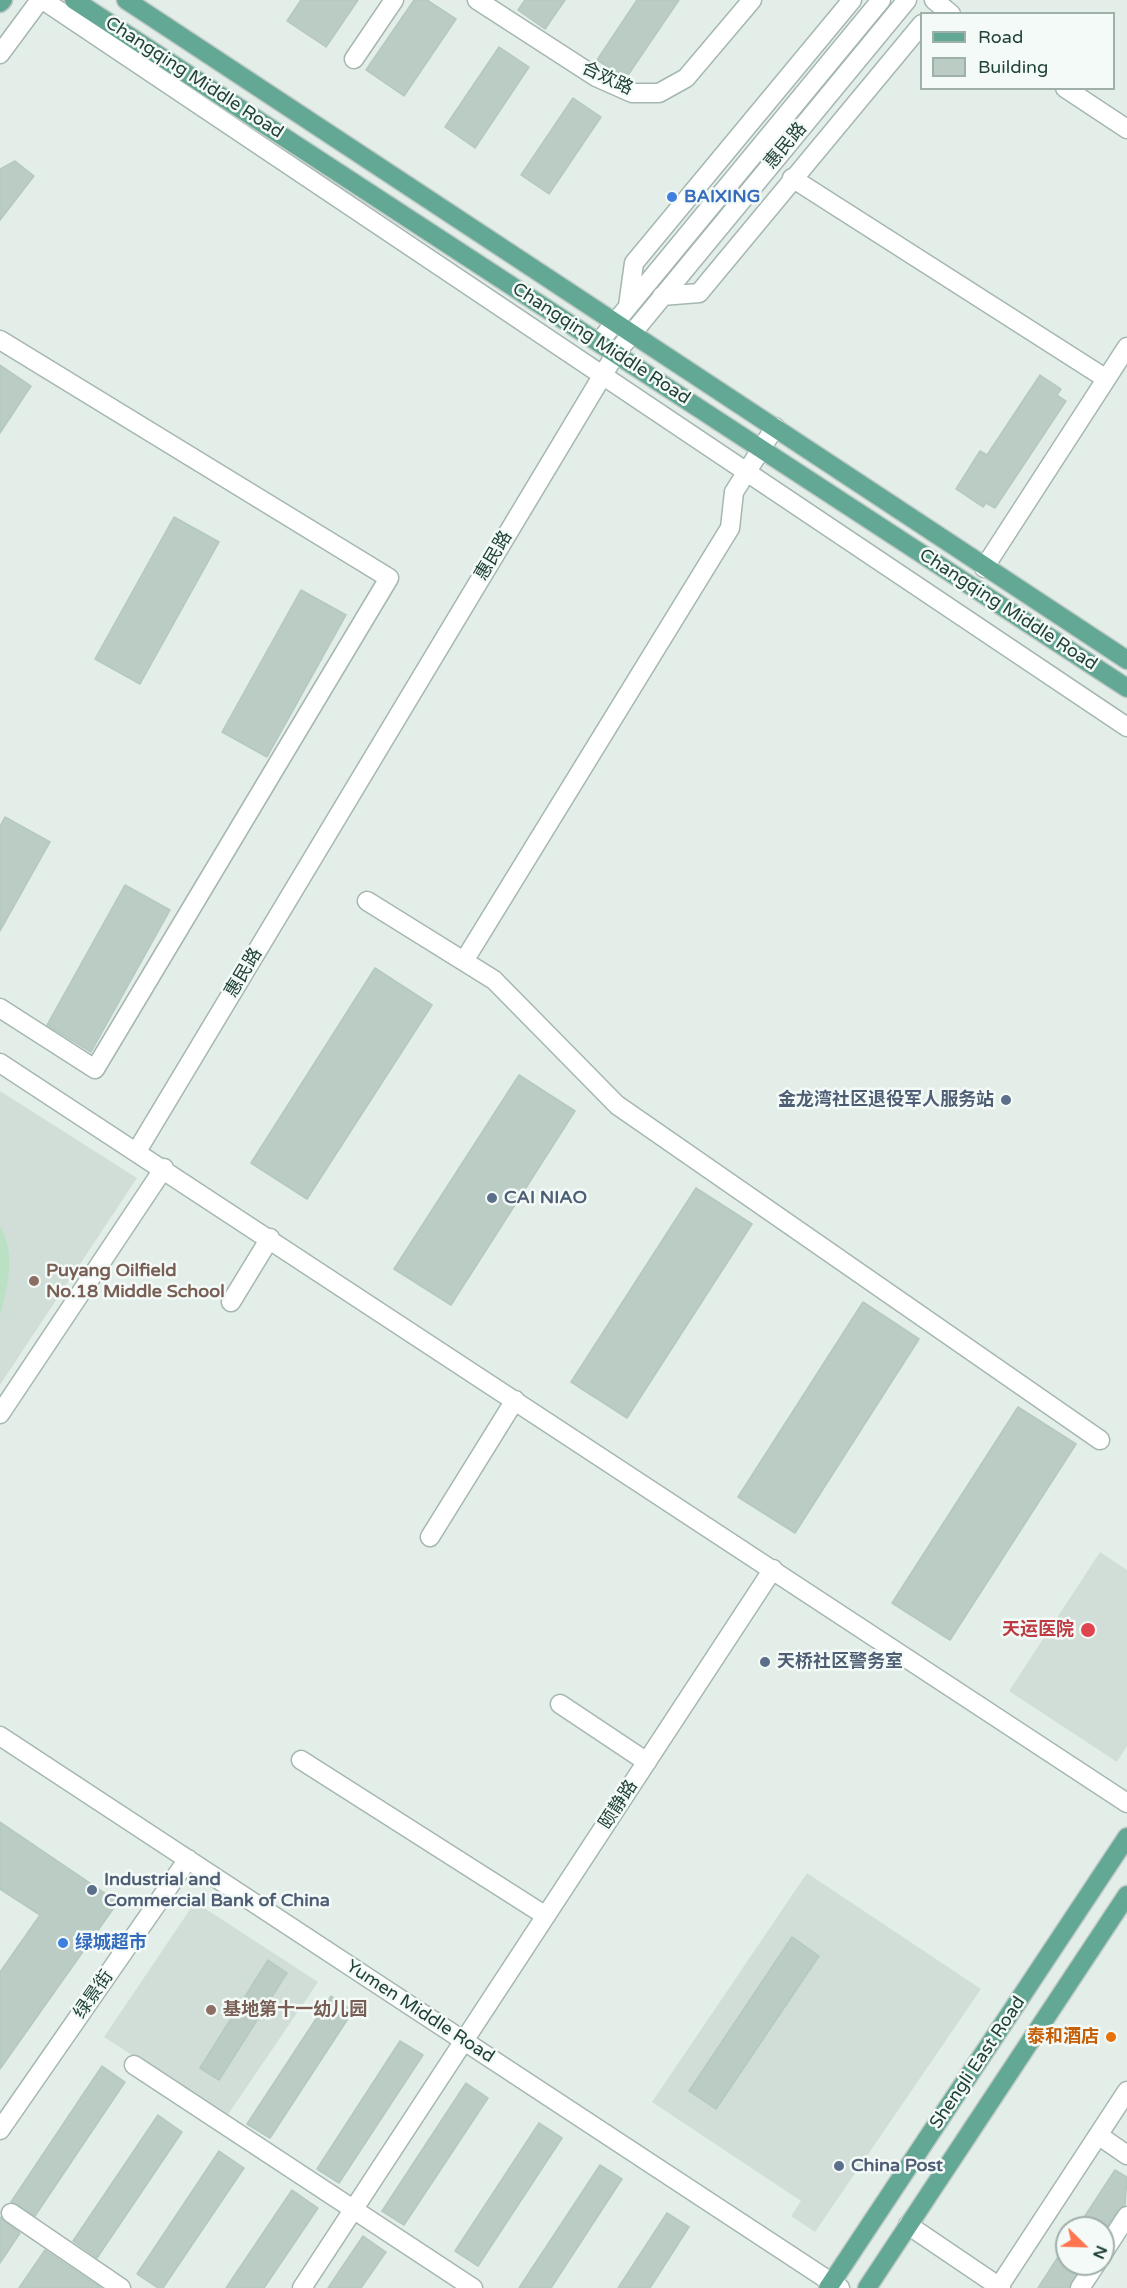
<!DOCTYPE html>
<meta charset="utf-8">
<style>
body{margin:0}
#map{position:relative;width:1127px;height:2288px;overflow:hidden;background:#e3eee9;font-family:"Varela Round",sans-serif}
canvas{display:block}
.legend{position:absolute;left:920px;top:12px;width:195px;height:78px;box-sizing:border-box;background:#f4faf7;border:2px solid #9fb0aa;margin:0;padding:8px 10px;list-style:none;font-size:18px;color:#204237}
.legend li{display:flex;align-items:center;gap:12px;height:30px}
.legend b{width:30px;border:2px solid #9fb0aa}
.north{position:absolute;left:1055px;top:2216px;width:60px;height:60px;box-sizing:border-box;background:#f4faf7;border:2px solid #9fb0aa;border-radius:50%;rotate:113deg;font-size:16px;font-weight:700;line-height:24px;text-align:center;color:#204237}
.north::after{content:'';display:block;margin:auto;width:21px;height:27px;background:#ff7550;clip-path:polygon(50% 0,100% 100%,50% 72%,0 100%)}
</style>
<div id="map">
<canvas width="1127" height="2288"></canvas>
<ul class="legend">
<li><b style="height:8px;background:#63a894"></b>Road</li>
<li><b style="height:16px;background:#bbccc4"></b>Building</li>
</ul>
<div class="north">N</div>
</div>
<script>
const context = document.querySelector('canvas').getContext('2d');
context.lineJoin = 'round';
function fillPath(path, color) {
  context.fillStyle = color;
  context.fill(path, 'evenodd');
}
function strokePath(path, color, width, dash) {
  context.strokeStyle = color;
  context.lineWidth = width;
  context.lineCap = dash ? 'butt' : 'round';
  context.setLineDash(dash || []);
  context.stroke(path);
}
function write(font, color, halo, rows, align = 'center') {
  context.font = font + ' "Varela Round","Noto Sans SC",sans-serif';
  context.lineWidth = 5;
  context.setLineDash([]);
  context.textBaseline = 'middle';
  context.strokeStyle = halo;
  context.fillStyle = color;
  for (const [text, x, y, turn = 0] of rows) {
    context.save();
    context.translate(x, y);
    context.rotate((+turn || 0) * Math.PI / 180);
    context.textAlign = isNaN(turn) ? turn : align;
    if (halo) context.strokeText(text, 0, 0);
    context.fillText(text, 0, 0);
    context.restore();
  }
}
fillPath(new Path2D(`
 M0,1091L137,1178L0,1385Z
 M1100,1552L1127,1570V1746L1117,1762L1009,1691Z
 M807,1873L981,1989L815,2232L791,2216L801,2201L652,2102Z
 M195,1902L318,1982L227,2116L104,2037Z`), '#d1ded8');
fillPath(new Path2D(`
 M0,1226C16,1254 8,1285 0,1315Z`), '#bae1c3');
const building = new Path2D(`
 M301,0H358L326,47L287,21Z
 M414,0H427L456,19L404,96L366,70Z
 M525,0H565L545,29L518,10Z
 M637,0H679L626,78L597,60Z
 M499,47L529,67L475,148L445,127Z
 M573,98L601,117L549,194L521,175Z
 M15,161L34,176L0,220V169Z
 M0,365L31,386L0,433Z
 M1040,375L1061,389L1057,395L1066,401L995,508L986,503L983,507L956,489L980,451L987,455Z
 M174,517L219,542L140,684L95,659Z
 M301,590L346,615L267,757L222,732Z
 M5,817L50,842L0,931V826Z
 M125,885L170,910L91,1052L47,1025Z
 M375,968L432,1005L307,1199L251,1163Z
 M519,1075L575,1111L451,1305L394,1269Z
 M696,1188L752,1224L627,1418L571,1382Z
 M863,1302L919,1339L795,1533L738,1497Z
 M1018,1407L1076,1444L950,1640L892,1603Z
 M0,1822L118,1902L0,2069V1972L40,1915L0,1889Z
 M792,1937L819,1956L716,2109L689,2091Z
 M268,1960L287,1973L219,2080L200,2068Z
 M331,1996L353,2011L270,2138L247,2124Z
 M400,2041L423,2055L339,2183L317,2169Z
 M102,2066L125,2082L35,2216L11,2202Z
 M466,2083L488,2098L404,2225L382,2211Z
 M158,2115L182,2132L97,2258L73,2241Z
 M539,2123L562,2138L478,2266L455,2251Z
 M219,2151L244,2168L163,2288H158L137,2274Z
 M600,2165L622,2179L551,2288H519Z
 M1115,2170L1127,2177L1125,2205L1118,2210L1106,2228H1077Z
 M292,2190L318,2208L264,2288H226Z
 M667,2213L689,2227L650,2288H618Z
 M1,2217L20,2233L0,2263V2218Z
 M363,2236L386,2252L361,2288H328Z
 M1067,2243V2264H1082L1069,2288H1038Z
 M45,2250L101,2288H19Z`);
fillPath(building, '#bbccc4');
strokePath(building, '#b4c9bf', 1.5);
const minor = new Path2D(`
 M43,0L1127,727
 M477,0L596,77L632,93H659L686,78L752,0
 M934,0L951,14
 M0,54L40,0
 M354,59L394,0
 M1065,88L1127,129
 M792,178L1105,378
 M662,296L699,293L922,24
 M628,306L634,263L852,0
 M0,340L389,578L95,1069L0,1008
 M599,342L881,0
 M984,568L1127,347
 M367,901L494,980L617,1105L1100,1440
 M464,961L730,528L734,492L775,427
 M0,1063L1127,1803
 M137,1151L616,353L907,0
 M231,1302L270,1238
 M0,1414L164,1168
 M430,1537L515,1400
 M560,1704L647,1762
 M0,1736L840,2288
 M301,1760L546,1916
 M134,2065L473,2288
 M0,2130L188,1859
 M1098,2135L1127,2155
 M11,2213L121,2288
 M908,2225L1001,2288
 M1103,2253L1127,2216
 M302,2288L773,1569
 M998,2288L1127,2091
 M1080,2288L1096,2264`);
const major = new Path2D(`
 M74,0L1127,688
 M126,0L1127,660
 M0,3L3,0
 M828,2288L1127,1837
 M867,2288L1127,1895`);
strokePath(minor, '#a5b7b0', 21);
strokePath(major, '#c1cac7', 21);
strokePath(minor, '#fff', 18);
strokePath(major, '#63a894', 18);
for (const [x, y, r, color] of [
 [672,197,6,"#3f7fe0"],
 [1006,1100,6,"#5c6f8a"],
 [492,1198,6,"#5c6f8a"],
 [34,1281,6,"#8d6e63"],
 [1088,1630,8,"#e0444e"],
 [765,1662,6,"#5c6f8a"],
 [92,1890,6,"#5c6f8a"],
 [63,1943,6,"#3f7fe0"],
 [211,2010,6,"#8d6e63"],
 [1111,2037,6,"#e8710a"],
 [839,2166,6,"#5c6f8a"]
]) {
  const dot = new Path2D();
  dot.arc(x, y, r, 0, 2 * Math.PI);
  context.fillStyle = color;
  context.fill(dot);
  strokePath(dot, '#f4faf7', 2);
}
write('18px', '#204237', '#f4faf7', [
 ["Changqing Middle Road",194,78,33],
 ["合欢路",607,79,25],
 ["惠民路",786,146,-50],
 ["Changqing Middle Road",601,344,33],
 ["惠民路",494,556,-59],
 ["Changqing Middle Road",1008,610,33],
 ["惠民路",244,973,-59],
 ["颐静路",619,1805,-57],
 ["绿景街",94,1995,-55],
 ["Yumen Middle Road",420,2012,33],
 ["Shengli East Road",978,2063,-56]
]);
write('bold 18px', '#366cbe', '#f4faf7', [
 ["BAIXING",684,197],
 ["绿城超市",75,1943]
], 'left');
write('bold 18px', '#4e5e75', '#f4faf7', [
 ["金龙湾社区退役军人服务站",994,1100,"right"],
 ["CAI NIAO",504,1198],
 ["天桥社区警务室",777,1662],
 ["Industrial and",104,1880],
 ["Commercial Bank of China",104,1901],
 ["China Post",851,2166]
], 'left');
write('bold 18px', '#785e54', '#f4faf7', [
 ["Puyang Oilfield",46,1271],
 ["No.18 Middle School",46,1292],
 ["基地第十一幼儿园",223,2010]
], 'left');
write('bold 18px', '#be3a42', '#f4faf7', [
 ["天运医院",1074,1630]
], 'right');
write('bold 18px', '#c56008', '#f4faf7', [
 ["泰和酒店",1099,2037]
], 'right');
</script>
